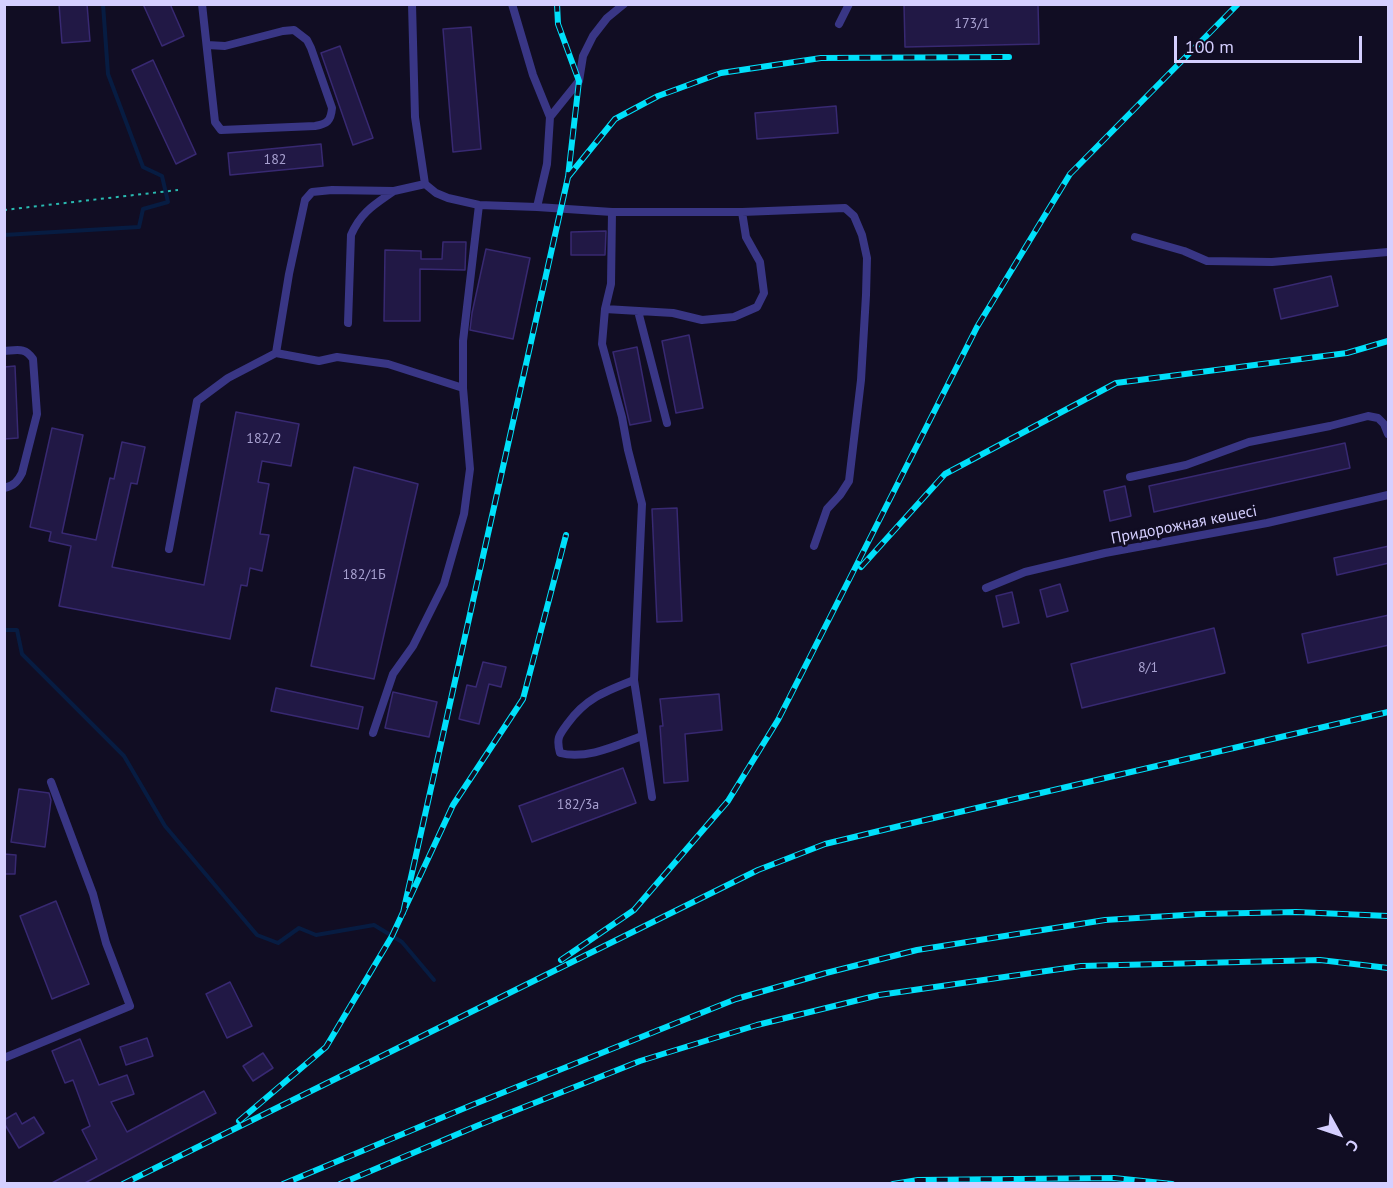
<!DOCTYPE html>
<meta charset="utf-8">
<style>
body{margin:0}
#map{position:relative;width:1393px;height:1188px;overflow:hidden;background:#110d23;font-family:"PT Sans",sans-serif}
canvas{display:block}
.frame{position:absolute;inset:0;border:6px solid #d5cfff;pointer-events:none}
.north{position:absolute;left:1309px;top:1104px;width:60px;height:60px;-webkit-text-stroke:4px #110d23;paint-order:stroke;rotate:130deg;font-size:16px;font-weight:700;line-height:24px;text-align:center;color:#d5cfff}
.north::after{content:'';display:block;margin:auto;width:21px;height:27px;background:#d5cfff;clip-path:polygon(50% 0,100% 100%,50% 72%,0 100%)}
.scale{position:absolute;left:1174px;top:36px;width:188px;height:27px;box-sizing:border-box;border:3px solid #d5cfff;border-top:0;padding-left:8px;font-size:18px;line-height:21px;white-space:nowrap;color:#d5cfff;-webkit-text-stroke:4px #110d23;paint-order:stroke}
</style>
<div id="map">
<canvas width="1393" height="1188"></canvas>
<div class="frame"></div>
<div class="north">С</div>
<div class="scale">100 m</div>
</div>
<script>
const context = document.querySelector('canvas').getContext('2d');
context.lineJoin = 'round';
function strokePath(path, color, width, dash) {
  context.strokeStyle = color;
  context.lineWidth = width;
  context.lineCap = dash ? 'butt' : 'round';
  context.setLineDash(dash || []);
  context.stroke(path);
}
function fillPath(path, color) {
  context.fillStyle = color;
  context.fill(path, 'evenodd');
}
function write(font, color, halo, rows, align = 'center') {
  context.font = font + ' "PT Sans",sans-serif';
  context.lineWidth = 5;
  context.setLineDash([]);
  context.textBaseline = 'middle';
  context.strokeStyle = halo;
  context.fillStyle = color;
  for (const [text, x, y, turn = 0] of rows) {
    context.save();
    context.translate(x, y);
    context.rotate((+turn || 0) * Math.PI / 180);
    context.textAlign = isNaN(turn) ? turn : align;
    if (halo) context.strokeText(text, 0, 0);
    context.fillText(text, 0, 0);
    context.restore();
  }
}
strokePath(new Path2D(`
 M4,235L139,227L143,209L168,202L162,176L143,167L108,74L103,4
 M4,630H17L22,654L124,756L165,826L257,935L278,943L299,928L316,935L374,925L402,942L434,980`), '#071c42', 4);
const building = new Path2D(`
 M59,4H87L90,41L62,43Z
 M143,4H170L184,36L162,46Z
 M904,4H1038L1039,44L905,47Z
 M471,27L481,149L453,152L443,29Z
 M340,46L373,138L353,145L321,53Z
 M153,60L196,154L176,164L132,70Z
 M836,106L838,133L757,139L755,113Z
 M321,144L323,166L230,175L228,153Z
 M606,231L605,255H571V232Z
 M443,242H466L465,270L420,269V321H384L385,250L421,251V259H442Z
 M486,249L530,258L513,339L470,330L472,313Z
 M1331,276L1338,306L1281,319L1274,289Z
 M689,335L703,408L676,413L662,341Z
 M637,347L651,421L630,425L613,352Z
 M15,366L18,438L4,439V367Z
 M236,412L299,424L291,466L262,461L258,482L269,484L260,534L269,535L262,571L250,568L247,586L241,585L230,639L59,606L71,546L49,541L51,532L30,527L52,428L83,435L62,533L96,540L110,478L114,479L122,442L145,447L137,484L131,483L112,567L204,585Z
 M1345,443L1350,468L1154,512L1149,486Z
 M354,467L418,484L374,679L311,666Z
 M1125,486L1131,516L1110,521L1104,491Z
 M677,508L682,621L657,622L652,509Z
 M1389,546V563L1337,575L1334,558Z
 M1060,584L1068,611L1047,617L1040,590Z
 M1012,592L1019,623L1003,627L996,596Z
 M1389,615V645L1308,663L1302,634Z
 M1214,628L1225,673L1082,708L1071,664Z
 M483,662L506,667L501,687L489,684L479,724L459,719L467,685L476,687Z
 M276,688L363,707L358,729L271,711Z
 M393,692L437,702L429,737L385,728Z
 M719,694L722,730L685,734L688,781L664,783L660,726H663L660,699Z
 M623,768L636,803L532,842L519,806Z
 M19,789L49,793L51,800L45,847L11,842Z
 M4,854L16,855L15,874H4Z
 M56,901L89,984L52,999L20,916Z
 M230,982L252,1026L227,1038L206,994Z
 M147,1038L153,1056L126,1065L120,1047Z
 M80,1039L99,1085L127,1075L134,1094L111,1102L127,1132L204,1091L216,1113L83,1184H50L97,1159L82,1130L90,1126L73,1080L65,1083L52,1051Z
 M263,1053L273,1068L253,1081L243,1066Z
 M16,1113L22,1124L34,1117L44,1133L19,1148L4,1123V1120Z`);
fillPath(building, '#211845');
strokePath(building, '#382972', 1.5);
strokePath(new Path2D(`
 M4,210L178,190`), '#29bab1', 2, [3, 4.5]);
strokePath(new Path2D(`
 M202,4L215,122L221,130L315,126C327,124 331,121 332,108L311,48L307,40L294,30L283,31L225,46L207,45
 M412,4L415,117L425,184L436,193L448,198L479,205L537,207L612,212L611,284L605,309L602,344L622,417L628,450L642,504L634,680L652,797
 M512,4L533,75L550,117
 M839,24L849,4
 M537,207L547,164L550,117L579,81L583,56L593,36L607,18L624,4
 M612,212H742L845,208L854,216L862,235L867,258L866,295L861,380L849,481L840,495L827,509L814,546
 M1135,237L1184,251L1207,261L1272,262L1388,252
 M605,309L673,313L702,320L734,317L757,307L764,293L760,262L746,237L742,212
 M638,311L667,423
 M348,323L351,235C361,212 374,205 394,191
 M4,351C18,350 25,347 33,359L37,414L22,473C18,481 14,486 4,488
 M463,388V341L479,205
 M1130,477L1186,465L1249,442L1330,426L1368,416L1378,418L1384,424L1388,434
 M169,549L197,401L228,378L276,353
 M986,588L1025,572L1105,553L1267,523L1388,495
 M634,680C606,691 586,698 568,723C559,735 556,738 560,753C587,760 617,745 642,736
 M373,733L393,674L413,646L444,584L464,514L470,469L463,388L388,364L337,357L319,361L276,353L289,274L305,200L312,192L332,190L394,191L425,184
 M4,1058L130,1006L106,943L93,894L51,782`), '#393685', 8);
const rail = new Path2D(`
 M568,177L615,119L658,96L721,73L821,58L1009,57
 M861,567L945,474L1116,383L1347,353L1388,341
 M403,913L568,177L579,81L558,24L557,4
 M561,960L634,910L728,801L778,720L977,327L1070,174L1238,4
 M239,1121L326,1047L392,936L453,805L523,699L566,535
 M123,1184L758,870L825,844L908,824L1388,712
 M283,1184L472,1105L736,999L826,973L917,950L1105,920L1201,914L1296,912L1388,916
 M340,1184L479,1125L640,1061L757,1025L879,995L1081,966L1320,960L1388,968
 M893,1184L918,1180L1114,1178L1172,1184`);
strokePath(rail, '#00e0fa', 6);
strokePath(rail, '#110d23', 4, [11]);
write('14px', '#a8a1d0', null, [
 ["173/1",972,24],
 ["182",275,160],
 ["182/2",264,439],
 ["182/1Б",364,575],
 ["8/1",1148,668],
 ["182/3а",578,805]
]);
write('16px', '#d5cfff', '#110d23', [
 ["Придорожная көшесі",1184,525,-11]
]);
</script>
